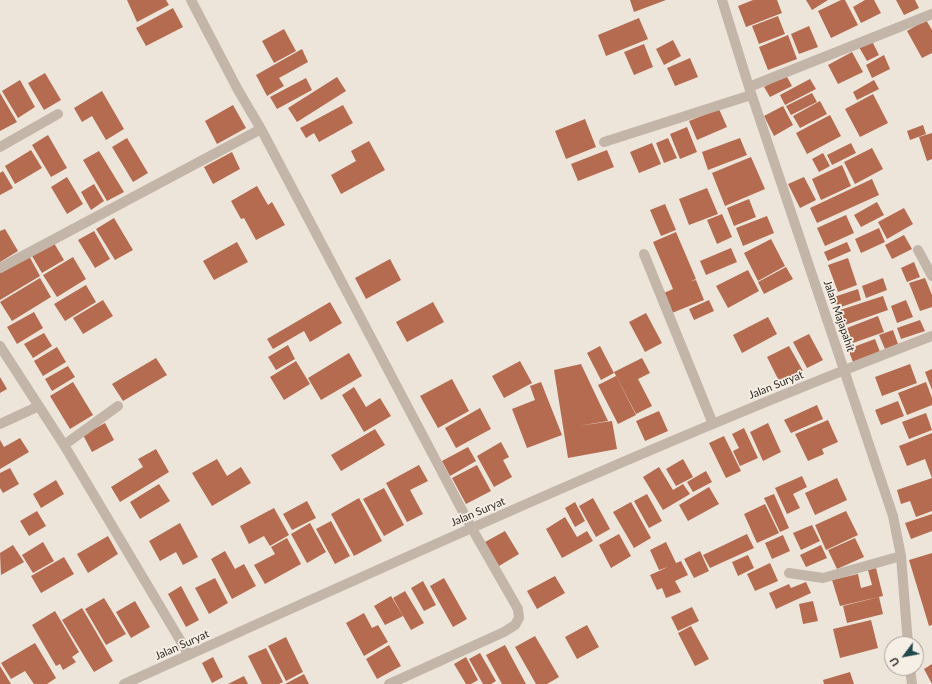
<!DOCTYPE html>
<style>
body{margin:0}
#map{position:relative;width:932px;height:684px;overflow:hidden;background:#ede5da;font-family:Lato,sans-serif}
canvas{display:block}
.north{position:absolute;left:884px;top:636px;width:40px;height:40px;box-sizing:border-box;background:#f6efe5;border:1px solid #a7a099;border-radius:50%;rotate:238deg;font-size:11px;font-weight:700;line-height:16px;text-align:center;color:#312a27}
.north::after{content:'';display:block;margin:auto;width:14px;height:18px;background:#22494d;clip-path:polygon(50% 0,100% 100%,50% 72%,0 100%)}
</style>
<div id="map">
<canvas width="932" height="684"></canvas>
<div class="north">U</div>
</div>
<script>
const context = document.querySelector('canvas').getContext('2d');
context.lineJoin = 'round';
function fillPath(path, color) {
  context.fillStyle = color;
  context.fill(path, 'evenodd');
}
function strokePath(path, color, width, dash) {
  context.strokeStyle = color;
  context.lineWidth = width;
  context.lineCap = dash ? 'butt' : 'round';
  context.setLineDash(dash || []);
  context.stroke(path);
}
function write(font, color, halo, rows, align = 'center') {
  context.font = font + ' Lato,sans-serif';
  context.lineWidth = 3.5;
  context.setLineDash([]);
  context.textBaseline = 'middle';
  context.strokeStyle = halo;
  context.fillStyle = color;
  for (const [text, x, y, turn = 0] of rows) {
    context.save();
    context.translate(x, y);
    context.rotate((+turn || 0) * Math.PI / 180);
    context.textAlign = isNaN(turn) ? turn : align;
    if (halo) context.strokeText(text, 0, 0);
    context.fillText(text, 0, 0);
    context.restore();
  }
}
fillPath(new Path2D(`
 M127,0H166L169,5L137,22Z
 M630,0H666L634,12Z
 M753,0H777L782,13L746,27L738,6Z
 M806,0H828L812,10Z
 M841,0H845L858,25L831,38L818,11Z
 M865,0H874L881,13L861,23L853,7Z
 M896,0H915L919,8L904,15Z
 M173,8L183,27L146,46L136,28Z
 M778,16L785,34L759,44L752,26Z
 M639,18L648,39L606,56L598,35Z
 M926,20L932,30V53L922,58L907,31Z
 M809,26L818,47L799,54L791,34Z
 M284,29L296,51L274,63L262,41Z
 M788,35L797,59L768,70L759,47Z
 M673,40L681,56L664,65L656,49Z
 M872,41L879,55L867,61L859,47Z
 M644,44L653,67L634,75L624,52Z
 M302,49L308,62L279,78L284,86L267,96L256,75Z
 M852,52L863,72L838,84L828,65Z
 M884,55L890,69L872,78L866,65Z
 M690,58L698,77L675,86L667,68Z
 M45,73L61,100L44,110L28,83Z
 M786,75L792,86L770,97L764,87Z
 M337,77L346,91L297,122L288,108Z
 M306,78L312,90L277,109L270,97Z
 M810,79L816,89L785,105L780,95Z
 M20,80L35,107L18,118L2,91Z
 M874,80L879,89L857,100L853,92Z
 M102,91L124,129L106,140L92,116L82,122L74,108Z
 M0,93L17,122L0,131Z
 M812,93L817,102L791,115L786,106Z
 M873,94L888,123L860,137L845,109Z
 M820,101L827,114L800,128L793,116Z
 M233,105L246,128L217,144L205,121Z
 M343,105L353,123L319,142L314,133L306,138L300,128Z
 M783,106L793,125L774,136L764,116Z
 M719,109L727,127L697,140L689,121Z
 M830,115L841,136L807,154L796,133Z
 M585,119L596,147L566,159L555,131Z
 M923,125L926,134L910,140L907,131Z
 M687,127L697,152L680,159L670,134Z
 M932,133V159L927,161L919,137Z
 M48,135L67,168L51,177L32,145Z
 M127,138L148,173L133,182L112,147Z
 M668,138L677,158L664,163L656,143Z
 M740,138L747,155L708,170L702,152Z
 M369,141L385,170L341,194L331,175L356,161L351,151Z
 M652,143L661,164L639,173L630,152Z
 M851,143L856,153L832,165L827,155Z
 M872,148L883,169L855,184L844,162Z
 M31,150L42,168L15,184L5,166Z
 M607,150L614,167L578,181L571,164Z
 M99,151L124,192L107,201L83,160Z
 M232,152L240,169L213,184L204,167Z
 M823,153L830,166L819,172L812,159Z
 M751,157L765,189L725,206L712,173Z
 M842,165L851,186L821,200L812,179Z
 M3,171L13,188L0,195V173Z
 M67,177L83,204L67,214L51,187Z
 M804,177L816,200L800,208L788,184Z
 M872,179L879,195L817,223L810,208Z
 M94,184L104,201L91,210L81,192Z
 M257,186L268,205L272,202L285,225L256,240L244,218L241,219L231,201Z
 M707,188L718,214L689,225L679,199Z
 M749,199L756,217L734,226L727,208Z
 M877,202L884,215L861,227L854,215Z
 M665,204L676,230L661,236L650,210Z
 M904,208L913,224L887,239L878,222Z
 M722,214L732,237L717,244L707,220Z
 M846,215L854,233L825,246L817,228Z
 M767,216L774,233L743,246L736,228Z
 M114,218L133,250L115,260L96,229Z
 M879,228L885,242L861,253L855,239Z
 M5,229L18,251L0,262V231Z
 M94,231L110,259L95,268L78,240Z
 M676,232L696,279L691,281L696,280L704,300L672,313L664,293L673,289L653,242Z
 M904,235L912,249L892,259L885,245Z
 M771,239L785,266L758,281L744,253Z
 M237,242L248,262L214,280L203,261Z
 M847,242L851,251L828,261L824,252Z
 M54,243L64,260L42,273L32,256Z
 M731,248L737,262L706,275L700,261Z
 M28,254L40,276L0,300V270Z
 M73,257L86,279L57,297L43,275Z
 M848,258L857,285L838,292L828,265Z
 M390,259L401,280L366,299L355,278Z
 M914,262L920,277L907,282L901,268Z
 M786,267L793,279L764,294L758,282Z
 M748,270L759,291L728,308L716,286Z
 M40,278L51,297L12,321L0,302Z
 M883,278L887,290L866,298L862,286Z
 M925,278L932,295V307L920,311L909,283Z
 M86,285L96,302L65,321L54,304Z
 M858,289L861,300L838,308L834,297Z
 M883,296L888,310L845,325L840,310Z
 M103,300L113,316L83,334L73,318Z
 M709,300L714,311L694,320L689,309Z
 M906,300L913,317L897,323L891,306Z
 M330,302L342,323L310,342L304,331L273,349L267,339Z
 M433,302L444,322L407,342L396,322Z
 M34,312L43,328L17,344L7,327Z
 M646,313L662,343L645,352L629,322Z
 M878,316L884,332L853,343L847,328Z
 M768,317L777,334L742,353L733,335Z
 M920,320L925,331L901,339L897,328Z
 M893,330L898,344L885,349L879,335Z
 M44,333L52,346L33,358L24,344Z
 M809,334L823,360L807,368L793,342Z
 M875,339L880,352L853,362L848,349Z
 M288,345L295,359L276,370L268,357Z
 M600,346L614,373L601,380L587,353Z
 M789,346L803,371L780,383L767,357Z
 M57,347L66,362L43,376L34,361Z
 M349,353L362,376L321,400L308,378Z
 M156,358L167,375L123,401L112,384Z
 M642,358L650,373L638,379L652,406L636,414L614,372Z
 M296,361L310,384L284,400L270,377Z
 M520,361L532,383L504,398L492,376Z
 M581,364L608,421L578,426L612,421L617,449L568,458L554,370Z
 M910,364L917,383L882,396L875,377Z
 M68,366L75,377L52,391L45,379Z
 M932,369V390L925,372Z
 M616,376L636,415L618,424L598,385Z
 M0,377L7,389L0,393Z
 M452,379L469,411L438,428L420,396Z
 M73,382L93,415L70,429L50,396Z
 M541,382L562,435L527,448L512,409L535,400L530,386Z
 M926,382L932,398V405L907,415L898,393Z
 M354,387L366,407L380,398L391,416L364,432L342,395Z
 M898,401L904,416L881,425L875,410Z
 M817,405L823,419L791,433L784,420Z
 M480,408L491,429L456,448L445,428Z
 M659,411L668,431L645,441L636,421Z
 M926,413L932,430L909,439L902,422Z
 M828,420L838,442L822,449L824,454L808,461L795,434Z
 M105,423L114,440L92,452L83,435Z
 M768,423L781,452L763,461L750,432Z
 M744,428L758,458L740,466L733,451L739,448L732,434Z
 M375,429L385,445L341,471L331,455Z
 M932,433V511L916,517L910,501L901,504L897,490L932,478L925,459L907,466L899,446Z
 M724,436L741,471L726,478L709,443Z
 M20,438L29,452L0,469V440L4,447Z
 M501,442L509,457L503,460L512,477L494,487L477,456Z
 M468,447L476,461L450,476L442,461Z
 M156,449L169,472L120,502L111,487L143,467L138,459Z
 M217,459L227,476L241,467L251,483L212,506L192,473Z
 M683,459L693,477L676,486L666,469Z
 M419,465L428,481L410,490L423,514L407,522L386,483Z
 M477,465L491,491L466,504L452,478Z
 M659,467L673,490L683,484L690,494L663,510L643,477Z
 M10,468L19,484L3,493L0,488V473Z
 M706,471L712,482L693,492L687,482Z
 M802,476L807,487L793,494L800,508L787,514L775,488Z
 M837,478L847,500L815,515L805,493Z
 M56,480L64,494L41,508L33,494Z
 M159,484L170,501L140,519L130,502Z
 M709,487L719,504L688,521L679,505Z
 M384,488L404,525L384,536L363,499Z
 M647,494L662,521L649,528L634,501Z
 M774,494L789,528L780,532L764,498Z
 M359,498L382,541L354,556L331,514Z
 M593,498L610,529L596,537L579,506Z
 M307,501L316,518L292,530L283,514Z
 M575,502L585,521L575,527L565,508Z
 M631,502L651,538L634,548L613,512Z
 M765,504L779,533L757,543L744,514Z
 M274,508L289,535L270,546L264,536L249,544L240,526Z
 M37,511L46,526L29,536L20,521Z
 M846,511L858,535L826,550L815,525Z
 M932,514V531L911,539L905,523Z
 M565,517L577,537L587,531L593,541L562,558L546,529Z
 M331,521L350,556L335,564L316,529Z
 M180,523L198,557L183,565L176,552L160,561L149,541Z
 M310,523L326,552L307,563L291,534Z
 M812,525L820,541L801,550L793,533Z
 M505,531L519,554L499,566L485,542Z
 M619,534L631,556L611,568L599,545Z
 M747,534L754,548L710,568L703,555Z
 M783,535L790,551L772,559L765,543Z
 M108,536L118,554L88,573L77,554Z
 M287,538L301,564L265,584L254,565L275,554L271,547Z
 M855,538L864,557L837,569L828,550Z
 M43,542L54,561L33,573L22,555Z
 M666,542L676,563L681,561L688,575L675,581L681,592L666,598L662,588L657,590L650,575L668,567L659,570L650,550Z
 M13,545L24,562L1,575L0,553Z
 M821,545L827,558L806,567L800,555Z
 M225,551L235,569L244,564L256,586L232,599L211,559Z
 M700,551L709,571L694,578L684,559Z
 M932,553V625L929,626L909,560Z
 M748,555L754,568L738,576L732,562Z
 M64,557L74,574L41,593L31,576Z
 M770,563L778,581L755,591L747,574Z
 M876,568L883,596L840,606L832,580L858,574L861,588L872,585L868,570Z
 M555,576L565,593L537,609L527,591Z
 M215,578L228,603L209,614L195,588Z
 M444,578L467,619L453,627L430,586Z
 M423,581L436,605L424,611L411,588Z
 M806,582L811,593L776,609L769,593L789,584L791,588Z
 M181,586L199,620L186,627L168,594Z
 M405,591L424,623L411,630L393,598Z
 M391,596L403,616L385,625L374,606Z
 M879,597L883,614L847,623L843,606Z
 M104,598L126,634L106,645L85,609Z
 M135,601L150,627L131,638L116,612Z
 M813,601L818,621L803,624L799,604Z
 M692,607L699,621L678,631L671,617Z
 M82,608L113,661L94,672L62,620Z
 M55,611L79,652L72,657L76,662L63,670L60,664L56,666L32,625Z
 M364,613L372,628L378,625L388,642L364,656L346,623Z
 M871,620L878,648L840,658L833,629Z
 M587,625L599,647L577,659L565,637Z
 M691,626L709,659L695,666L678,633Z
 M535,636L559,677L547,684H536L515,647Z
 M286,637L303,672L286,681L268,646Z
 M35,643L56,678L47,684H34L25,671L11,679L1,663Z
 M389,645L401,666L377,679L366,659Z
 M505,645L526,684H502L486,655Z
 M266,648L283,682L279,684H262L248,656Z
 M480,653L496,681L491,684H483L469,659Z
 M213,657L223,677L212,683L202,663Z
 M466,657L478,680L471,684H466L454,664Z
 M932,664V684L924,669Z
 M0,666L11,684H0Z
 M850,672L854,684H824L823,680Z
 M304,674L309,684H285Z
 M244,676L248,684H228Z`), '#b46b50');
strokePath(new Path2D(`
 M191,0L238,90L261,129L471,527L518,609L519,618L515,625L504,632L389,684
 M722,0L749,87L893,516L901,556L908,644
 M749,87L932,14
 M604,142L751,95
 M0,147L58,114
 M918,250L932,276
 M644,254L713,424
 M0,268L261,129
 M0,346L64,445L189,655
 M0,424L39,406
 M64,445L118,406
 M789,573L823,578L901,556
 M910,668L912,684
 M124,684C391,564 658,441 932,336`), '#c3b5a8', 10);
write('11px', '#312a27', '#f6efe5', [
 ["Jalan Majapahit",839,316,71],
 ["Jalan Suryat",776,385,-22],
 ["Jalan Suryat",478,512,-23],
 ["Jalan Suryat",182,645,-24]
]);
</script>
